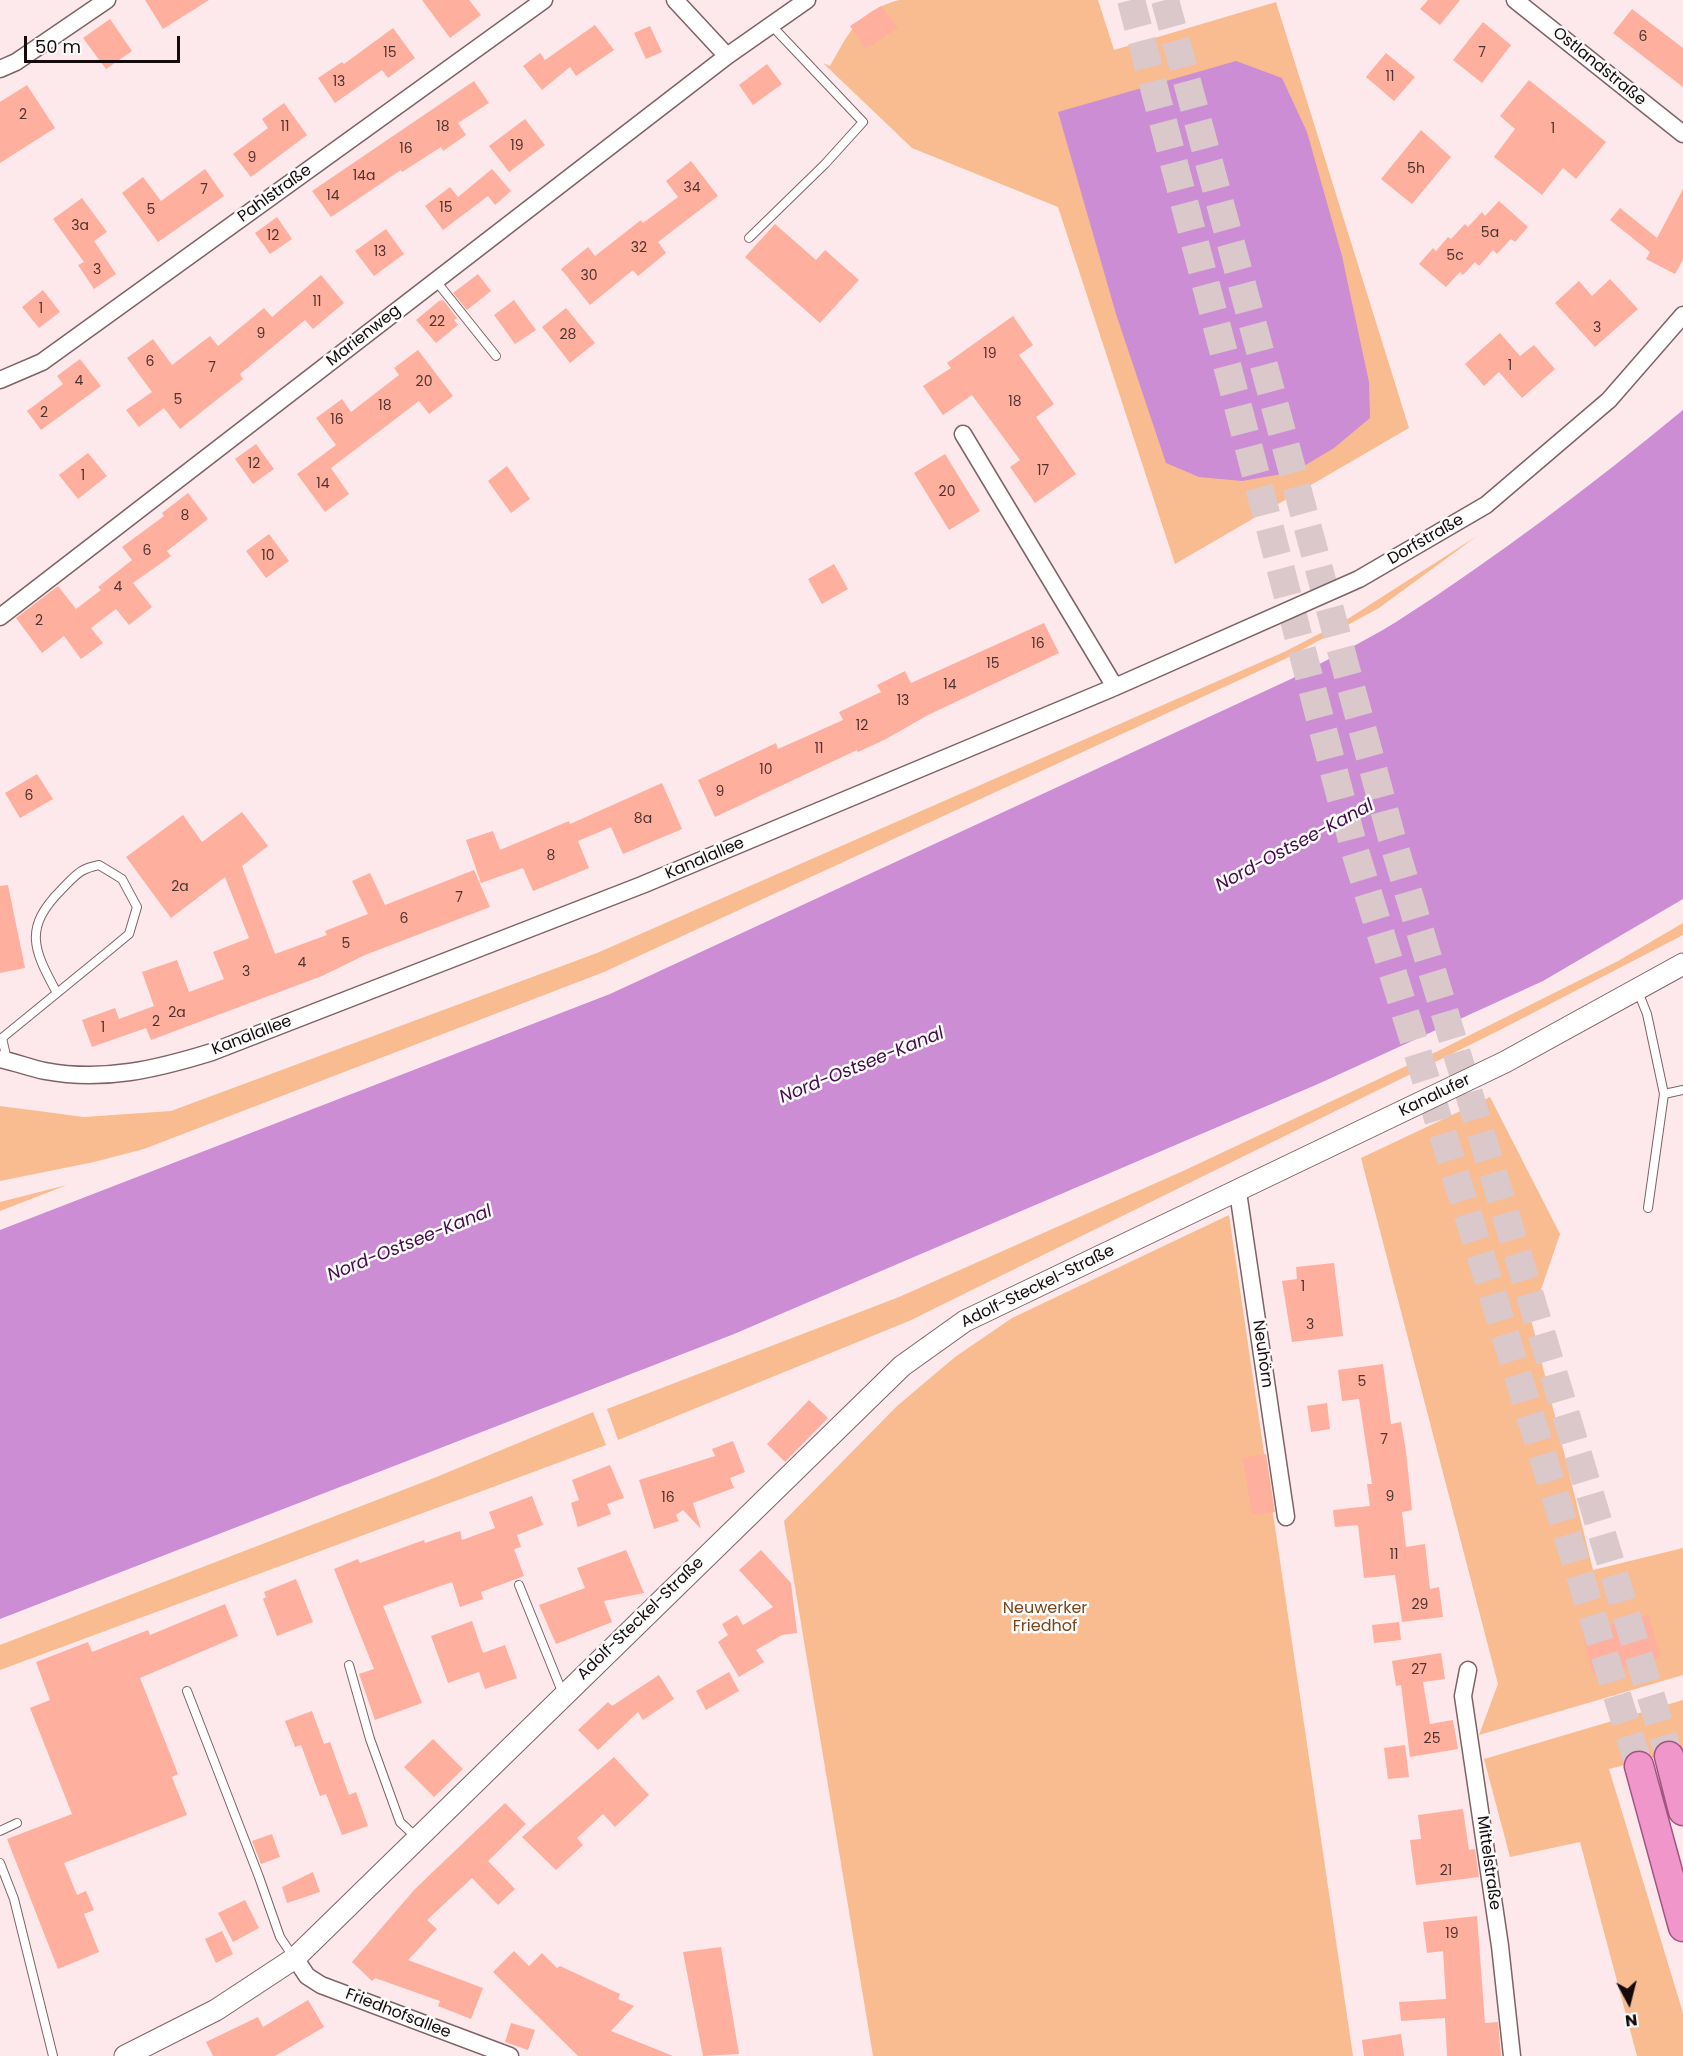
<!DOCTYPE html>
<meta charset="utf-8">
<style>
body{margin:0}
#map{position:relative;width:1683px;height:2056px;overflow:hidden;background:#fde9eb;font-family:Poppins,sans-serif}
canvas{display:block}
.north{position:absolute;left:1599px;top:1972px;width:60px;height:60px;-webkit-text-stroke:4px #fcfcfc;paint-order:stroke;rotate:173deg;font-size:16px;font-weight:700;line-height:24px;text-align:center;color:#150a0c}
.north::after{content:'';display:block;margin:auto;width:21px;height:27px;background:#150a0c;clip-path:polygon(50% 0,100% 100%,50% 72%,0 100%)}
.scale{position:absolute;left:24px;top:36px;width:156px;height:27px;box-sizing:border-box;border:3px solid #150a0c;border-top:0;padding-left:8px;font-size:18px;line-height:21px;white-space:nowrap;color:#150a0c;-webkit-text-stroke:4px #fcfcfc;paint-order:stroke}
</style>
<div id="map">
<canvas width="1683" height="2056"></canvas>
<div class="north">N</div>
<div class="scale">50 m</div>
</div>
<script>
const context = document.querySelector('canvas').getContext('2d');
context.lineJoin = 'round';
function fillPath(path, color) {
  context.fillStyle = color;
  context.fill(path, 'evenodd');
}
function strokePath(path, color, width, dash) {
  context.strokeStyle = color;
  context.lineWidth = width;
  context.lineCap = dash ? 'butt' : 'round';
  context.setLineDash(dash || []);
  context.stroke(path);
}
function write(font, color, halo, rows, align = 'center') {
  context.font = font + ' Poppins,sans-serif';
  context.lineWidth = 5;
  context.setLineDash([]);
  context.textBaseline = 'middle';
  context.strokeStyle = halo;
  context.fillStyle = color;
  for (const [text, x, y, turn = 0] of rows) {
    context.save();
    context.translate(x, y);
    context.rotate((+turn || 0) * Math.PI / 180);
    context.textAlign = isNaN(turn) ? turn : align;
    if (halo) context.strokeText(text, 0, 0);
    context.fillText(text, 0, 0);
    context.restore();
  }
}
fillPath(new Path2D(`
 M899,0H1098L1114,50L1276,2L1409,428L1175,564L1058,207L912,148L823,63L830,66C850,31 857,12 899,0Z
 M1477,536L1379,608L1285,659L604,972L144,1149L94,1162L0,1181V1106L84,1117L171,1111L597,953L1284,652L1346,620Z
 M1683,923V935L1496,1032L909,1321L618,1440L607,1409L899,1297L1183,1171L1434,1053L1618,961Z
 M1490,1097L1560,1234L1531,1319L1593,1570L1683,1548V1675L1479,1735L1498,1684L1361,1158Z
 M67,1185L0,1211V1202Z
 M1229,1215L1353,2056H873L784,1521L897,1406L955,1357L1012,1318Z
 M593,1412L606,1445L0,1670V1645L434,1478Z
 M1683,1700V1750L1609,1769L1683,2013V2056H1637L1580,1842L1510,1857L1484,1759Z`), '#f8bc90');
fillPath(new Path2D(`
 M1236,61L1282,78L1307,132L1342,256L1369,382L1370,418L1334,448L1294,472L1242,481L1199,477L1166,463L1116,314L1058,112Z
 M1683,410V899L1543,981L1318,1084L734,1334L0,1619V1230L610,994L1291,679C1326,660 1362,643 1396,622C1496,558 1591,486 1683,410Z`), '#cc8dd4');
fillPath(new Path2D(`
 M145,0H209L163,29Z
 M422,0H469L481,15L450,38Z
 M1428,0H1460L1440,25L1420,9Z
 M881,6L898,28L866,49L850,26Z
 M1632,9L1683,48V87L1613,33Z
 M110,19L132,51L106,69L83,38Z
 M1483,22L1511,45L1482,83L1453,60Z
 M595,25L614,50L576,76L570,67L542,90L523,66L540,53L545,60Z
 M650,26L662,52L646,59L634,33Z
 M393,28L415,58L388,78L382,70L335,103L318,78L342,62L344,64Z
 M1386,53L1415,77L1394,101L1366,77Z
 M767,64L782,84L753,105L739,85Z
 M1529,80L1606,142L1576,179L1563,168L1542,195L1494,157L1515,129L1500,116Z
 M474,81L489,103L458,123L466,135L443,151L441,147L402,172L401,170L331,217L312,191Z
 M27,85L55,128L0,163V102Z
 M284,103L307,135L251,177L233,154L268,128L262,119Z
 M525,119L545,145L509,172L489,146Z
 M1421,130L1451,157L1412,204L1381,179Z
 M691,161L718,196L658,242L666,253L638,276L633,270L590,305L561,269L588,247L595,256L641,220L643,223L678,197L666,181Z
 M205,169L224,196L158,242L122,193L143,177L161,201Z
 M492,169L511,191L495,205L488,196L443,230L425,206L450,187L458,197Z
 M1683,189V260L1675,274L1646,259L1650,252L1610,220L1620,208L1657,238Z
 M82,198L107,232L94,241L116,274L94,289L78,265L84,262L53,219Z
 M1499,201L1528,227L1515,242L1511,239L1497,254L1493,250L1479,266L1475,262L1463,275L1460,272L1446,287L1419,264L1433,248L1436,251L1448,237L1451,239L1465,224L1468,227L1482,212L1485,216Z
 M277,217L292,239L270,254L255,233Z
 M775,224L816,260L825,250L859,280L820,323L745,257Z
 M386,229L404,254L374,276L355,251Z
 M478,274L491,291L467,310L453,293Z
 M321,275L344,303L313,329L305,320L240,374L243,379L180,429L164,408L139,427L126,410L152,392L127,358L153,339L172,365L210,336L218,346L264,308L272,317Z
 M1610,279L1638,309L1595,347L1555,303L1579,281L1592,296Z
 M43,290L60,312L39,328L22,307Z
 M443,300L457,318L454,320L458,325L436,343L416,320L439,301Z
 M514,300L536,330L515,344L494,315Z
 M566,308L595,343L570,363L542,327Z
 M1013,316L1033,345L1019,355L1054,404L1036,417L1076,474L1035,503L1010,467L1020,460L972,395L943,415L923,386L951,368L947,363Z
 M1500,333L1520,356L1534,345L1555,369L1522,398L1499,372L1484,386L1465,364Z
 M418,350L453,396L429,414L419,401L331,468L349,494L325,512L297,474L336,445L316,418L342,399L351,412L399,375L394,368Z
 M80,359L101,386L41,430L27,411L63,384L57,376Z
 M256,444L274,469L253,484L235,459Z
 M88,453L107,476L78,499L59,475Z
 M945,454L980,511L949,530L914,473Z
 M507,466L530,499L511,513L488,481Z
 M188,493L208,519L167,551L171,556L133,583L152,607L129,625L116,609L91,628L103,643L81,659L64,636L42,653L16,618L58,586L76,609L101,590L98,587L132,560L122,547L164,516L162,513Z
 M269,534L289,561L266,578L246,551Z
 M834,564L848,589L822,604L808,579Z
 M1044,623L1059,653L928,715L886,739L858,752L857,750L715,817L698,780L776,743L778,749L843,720L839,712L881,692L877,685L905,671L911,683Z
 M37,774L53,799L20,818L5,793Z
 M662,783L682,829L623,854L611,827L578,841L589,868L533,891L523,868L481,883L466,840L493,831L500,850L569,821L570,824Z
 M242,812L268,846L242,866L275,954L327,935L325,931L368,914L352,881L370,873L385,905L474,870L490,907L365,955L322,976L151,1040L146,1028L92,1047L82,1020L115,1008L119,1019L154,1006L142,972L177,960L189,992L224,979L213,952L249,938L225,877L171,918L126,857L183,815L202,842Z
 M8,885L25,968L0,973V886Z
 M1334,1263L1343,1336L1292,1342L1282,1281L1297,1279L1296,1267Z
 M1383,1364L1391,1424L1401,1422L1406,1451L1412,1510L1402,1512L1406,1547L1425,1544L1430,1589L1439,1587L1443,1617L1402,1622L1395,1575L1364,1578L1358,1525L1335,1527L1333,1510L1370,1506L1367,1484H1372L1359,1399L1342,1401L1338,1370Z
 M809,1400L828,1418L785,1462L767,1444Z
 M1327,1403L1330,1429L1311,1432L1307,1406Z
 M733,1441L745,1472L730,1478L734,1488L693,1503L701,1529L683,1510L676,1515L679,1521L654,1529L639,1480L715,1456L712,1449Z
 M1266,1454L1275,1512L1252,1515L1243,1458Z
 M610,1465L624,1498L607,1504L611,1514L578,1527L571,1503L579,1500L572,1480Z
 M532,1496L543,1525L517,1535L521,1547L514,1549L524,1576L481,1592L483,1599L460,1607L452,1582L383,1606L422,1703L375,1720L359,1674L374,1669L334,1569L358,1559L360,1563L424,1540L425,1543L460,1531L462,1540L495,1528L489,1512Z
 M626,1550L644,1593L604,1601L612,1622L556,1644L539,1605L585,1588L577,1568Z
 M761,1550L791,1583L797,1633L782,1635L756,1650L764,1662L739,1677L718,1642L728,1635L722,1624L737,1615L743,1625L773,1607L739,1570Z
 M296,1579L313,1622L277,1636L263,1599L266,1597L264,1592Z
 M225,1604L238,1636L140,1678L178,1774L172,1777L187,1815L64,1863L77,1895L86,1891L94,1910L84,1914L99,1952L58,1969L7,1839L72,1814L30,1708L50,1700L36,1662L88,1642L92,1652L148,1630L150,1635Z
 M1649,1615L1660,1658L1593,1675L1582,1632Z
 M472,1621L483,1653L505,1645L517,1678L485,1689L479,1672L448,1683L431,1636Z
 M1399,1622L1401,1640L1374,1643L1372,1625Z
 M1441,1653L1445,1679L1423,1682L1430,1724L1453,1720L1458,1749L1410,1757L1401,1685L1396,1686L1392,1661Z
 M729,1672L739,1691L706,1710L696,1691Z
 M659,1675L674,1699L643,1720L638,1712L598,1750L578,1730L608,1702L612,1706Z
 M312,1711L324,1744L330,1742L349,1795L356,1792L368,1826L342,1835L326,1794L320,1796L301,1745L295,1747L285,1721Z
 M433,1739L463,1769L434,1797L404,1767Z
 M1405,1745L1409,1777L1388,1779L1384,1748Z
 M614,1757L649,1795L615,1827L603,1814L577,1838L583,1845L556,1870L522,1837Z
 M505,1803L526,1824L488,1861L515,1889L498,1905L472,1878L427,1920L437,1929L408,1960L483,1988L471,2019L438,2006L440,2001L375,1978L372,1981L352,1962L415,1889Z
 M1463,1809L1469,1850L1475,1849L1479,1877L1416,1885L1410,1840L1421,1839L1418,1815Z
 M272,1834L280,1857L261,1864L252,1841Z
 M313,1872L320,1892L287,1903L282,1887Z
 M245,1900L259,1928L233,1942L218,1913Z
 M1477,1916L1485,2023L1498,2022L1501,2056H1447L1445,2018L1401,2021L1399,2002L1446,1999L1443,1951L1427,1953L1423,1922Z
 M222,1931L233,1954L216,1963L205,1939Z
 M721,1947L739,2054L703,2056L683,1952Z
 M514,1951L529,1966L542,1953L557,1968L560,1966L620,1994L618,1999L634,2006L611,2031L673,2056H578L493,1972Z
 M308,2000L324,2027L275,2056H213L206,2042L258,2017L263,2027Z
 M511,2023L535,2030L528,2050L505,2042Z
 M1401,2034L1404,2056H1364L1362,2040Z`), '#feaf9d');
strokePath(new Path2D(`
 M1131,0L1354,848L1639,1766
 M1165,0L1391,835L1669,1756`), '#dac8ca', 28, [28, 14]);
const service = new Path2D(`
 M749,238L825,164L863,122L771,25
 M436,281L496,356
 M1637,989L1647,1014L1664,1094L1648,1208
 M7,1060L2,1038L111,949L129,934L137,907L122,879L99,865C79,869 76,875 62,889C23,928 33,949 57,993
 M1664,1094L1683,1090
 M519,1585L563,1694
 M349,1665L370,1739L400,1822L418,1839
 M187,1691L259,1877L280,1937L294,1958
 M0,1831L17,1823
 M0,1863L14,1899L53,2056`);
const minor = new Path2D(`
 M675,0L727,56
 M1515,0L1683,134
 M0,69L16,62L107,0
 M0,380L42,362L544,0
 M963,434L1115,687
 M0,617L727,56L807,0
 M0,1059C15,1062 30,1068 45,1071C104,1082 157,1069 212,1052L642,885L1115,687L1359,579L1486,505L1609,400L1683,315
 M1238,1192L1286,1517
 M1468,1670L1463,1696L1500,1946L1512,2056
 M295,1958L307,1976L321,1985L510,2056`);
const tertiary = new Path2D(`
 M125,2056L216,2010L295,1958L902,1366L965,1321L1505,1062L1683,964`);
const trunk = new Path2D(`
 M1669,1756L1683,1811
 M1639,1766L1683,1927`);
strokePath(service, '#7e6266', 10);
strokePath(minor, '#7e6266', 19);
strokePath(tertiary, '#7e6266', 23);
strokePath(trunk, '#a1547f', 31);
strokePath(service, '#fff', 8);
strokePath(minor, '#fff', 16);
strokePath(tertiary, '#fff', 21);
strokePath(trunk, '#f096ca', 28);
write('14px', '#4f3330', null, [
 ["6",1643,37],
 ["15",390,53],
 ["7",1482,53],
 ["11",1390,77],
 ["13",339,82],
 ["2",23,115],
 ["11",285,127],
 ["18",443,127],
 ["1",1553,129],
 ["19",517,146],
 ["16",406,149],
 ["9",252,158],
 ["5h",1416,169],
 ["14a",364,176],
 ["34",692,188],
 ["7",204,190],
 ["14",333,196],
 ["15",446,208],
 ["5",151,210],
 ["3a",80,226],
 ["5a",1490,233],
 ["12",273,236],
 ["32",639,248],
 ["13",380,252],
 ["5c",1455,256],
 ["3",97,270],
 ["30",589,276],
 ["11",317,302],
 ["1",41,309],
 ["22",437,322],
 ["3",1597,328],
 ["9",261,334],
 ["28",568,335],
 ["19",990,354],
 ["6",150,362],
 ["1",1510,366],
 ["7",212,368],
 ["4",79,381],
 ["20",424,382],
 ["5",178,400],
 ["18",1015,402],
 ["18",385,406],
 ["2",44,413],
 ["16",337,420],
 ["12",254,464],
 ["17",1043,471],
 ["1",83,476],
 ["14",323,484],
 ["20",947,492],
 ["8",185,516],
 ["6",147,551],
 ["10",268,556],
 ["4",118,587],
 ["2",39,621],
 ["16",1038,644],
 ["15",993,664],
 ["14",950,685],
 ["13",903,701],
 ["12",862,726],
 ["11",819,749],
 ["10",766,770],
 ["9",720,792],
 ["6",29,796],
 ["8a",643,819],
 ["8",551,856],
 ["2a",180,887],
 ["7",459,898],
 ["6",404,919],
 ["5",346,944],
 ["4",302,963],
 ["3",246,972],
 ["2a",177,1013],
 ["2",156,1022],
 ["1",103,1028],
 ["1",1303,1287],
 ["3",1310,1325],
 ["5",1362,1382],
 ["7",1384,1440],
 ["9",1390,1497],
 ["16",668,1498],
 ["11",1394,1555],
 ["29",1420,1605],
 ["27",1419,1670],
 ["25",1432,1739],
 ["21",1446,1871],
 ["19",1452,1934]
]);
write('16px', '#150a0c', '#fcfcfc', [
 ["Ostlandstraße",1599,67,39],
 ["Pahlstraße",275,194,-36],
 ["Marienweg",364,336,-38],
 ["Dorfstraße",1426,540,-30],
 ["Kanalallee",705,859,-23],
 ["Kanalallee",252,1036,-21],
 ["Kanalufer",1435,1096,-26],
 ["Adolf-Steckel-Straße",1038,1287,-26],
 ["Neuhörn",1262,1354,82],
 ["Adolf-Steckel-Straße",641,1619,-44],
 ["Mittelstraße",1488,1863,82],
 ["Friedhofsallee",398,2014,21]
]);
write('16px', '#79461a', '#fcfcfc', [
 ["Neuwerker",1045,1609],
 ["Friedhof",1045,1627]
]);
write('italic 18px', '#440a4c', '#fcfcfc', [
 ["Nord-Ostsee-Kanal",1295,846,-28],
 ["Nord-Ostsee-Kanal",862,1066,-22],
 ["Nord-Ostsee-Kanal",410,1244,-22]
]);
</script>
